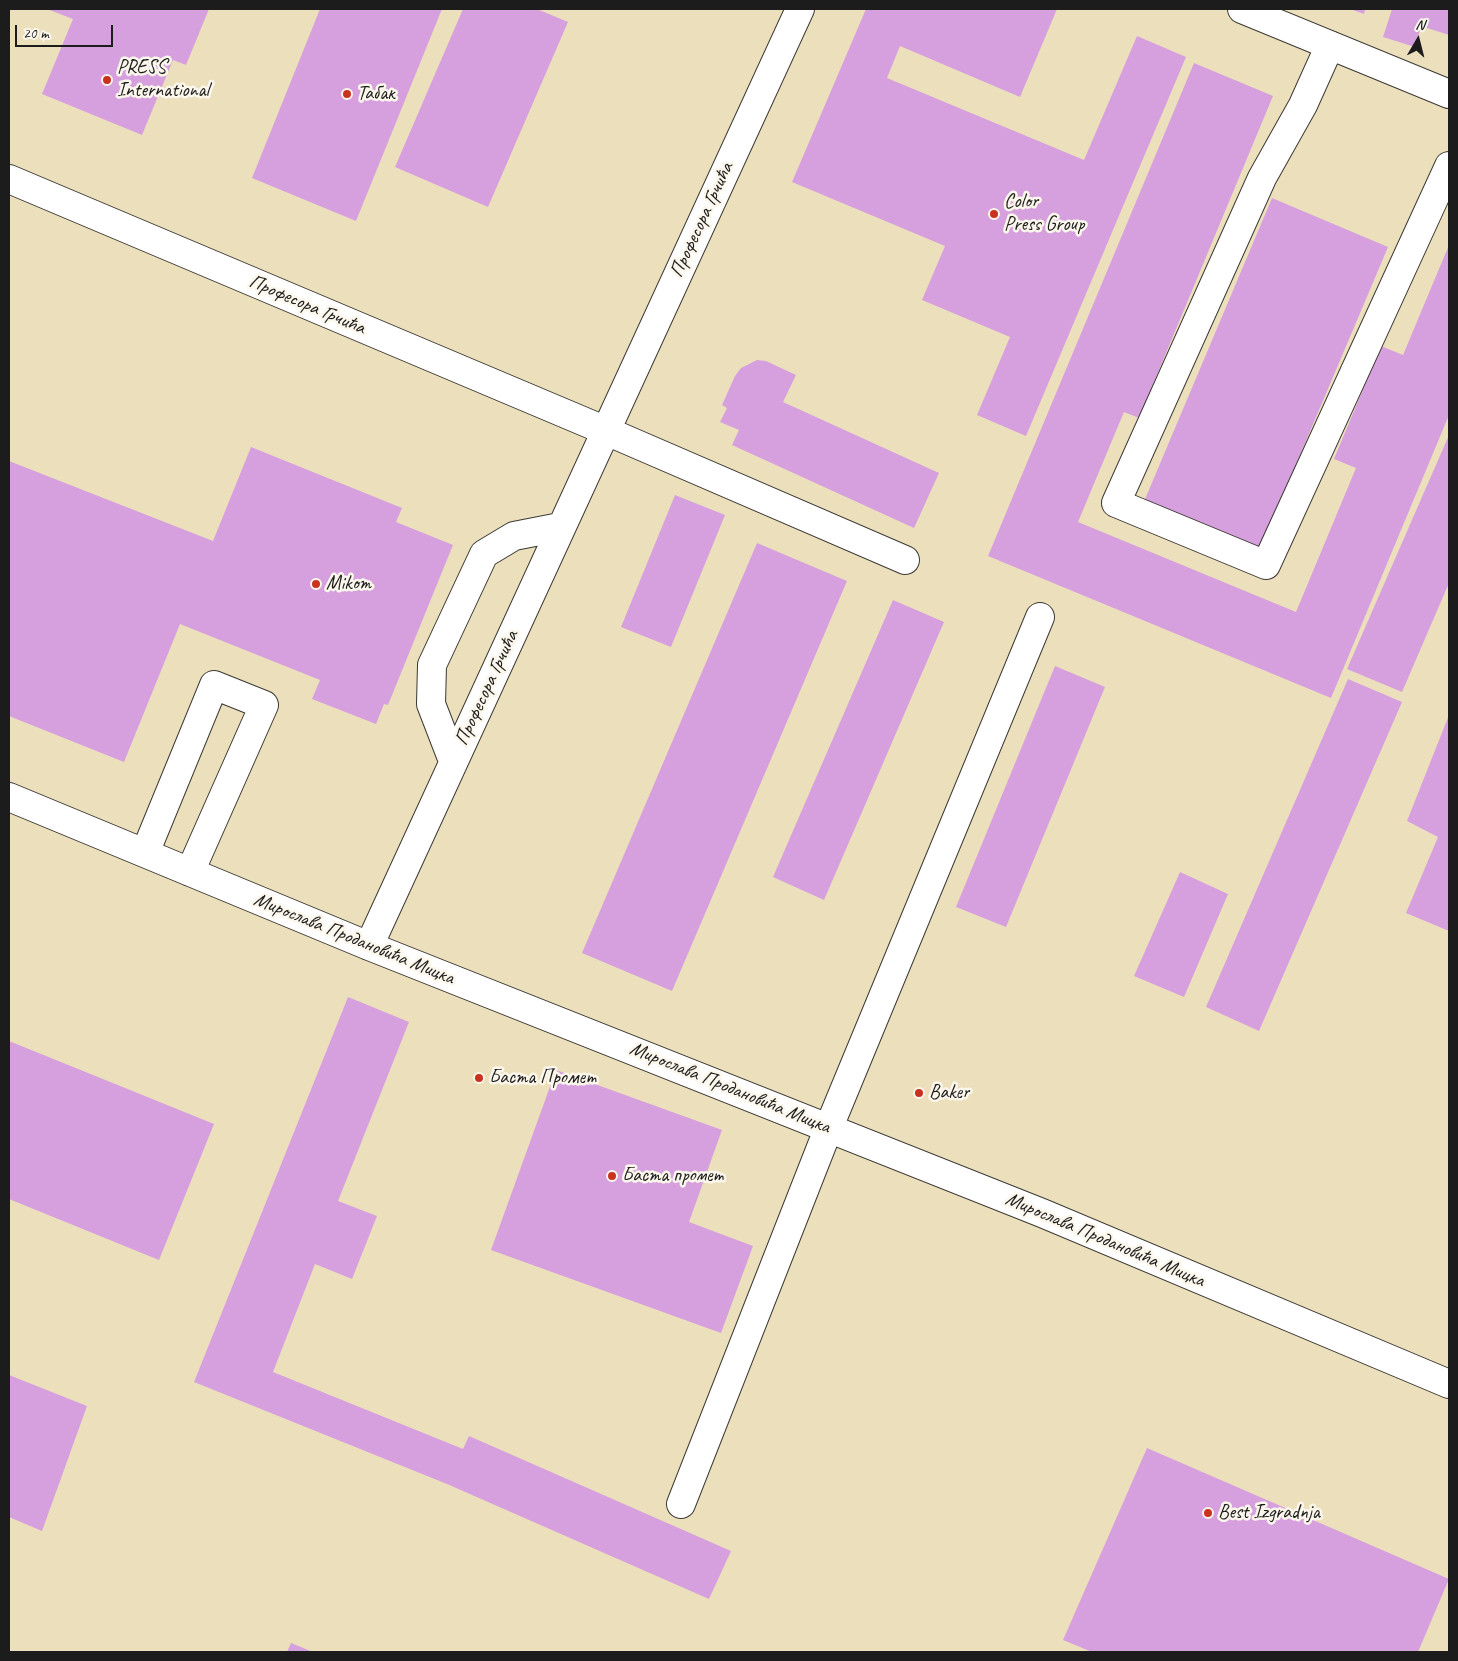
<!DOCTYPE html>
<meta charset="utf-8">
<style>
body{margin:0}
#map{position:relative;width:1458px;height:1661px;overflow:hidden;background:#ecdfbc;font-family:Caveat,sans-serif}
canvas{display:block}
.frame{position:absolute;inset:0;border:10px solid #1c1c1c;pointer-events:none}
.north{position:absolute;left:1393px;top:15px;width:50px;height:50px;-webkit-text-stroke:4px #fbf7ec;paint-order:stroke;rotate:8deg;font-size:14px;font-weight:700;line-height:20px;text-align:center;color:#1c1c1c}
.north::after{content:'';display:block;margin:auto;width:18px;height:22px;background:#1c1c1c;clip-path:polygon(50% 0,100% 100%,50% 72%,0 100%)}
.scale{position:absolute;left:15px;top:25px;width:98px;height:22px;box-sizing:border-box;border:2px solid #1c1c1c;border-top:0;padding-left:6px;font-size:15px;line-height:18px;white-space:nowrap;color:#1c1c1c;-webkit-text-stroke:4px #fbf7ec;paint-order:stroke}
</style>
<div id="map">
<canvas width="1458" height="1661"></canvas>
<div class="frame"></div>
<div class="north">N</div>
<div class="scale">20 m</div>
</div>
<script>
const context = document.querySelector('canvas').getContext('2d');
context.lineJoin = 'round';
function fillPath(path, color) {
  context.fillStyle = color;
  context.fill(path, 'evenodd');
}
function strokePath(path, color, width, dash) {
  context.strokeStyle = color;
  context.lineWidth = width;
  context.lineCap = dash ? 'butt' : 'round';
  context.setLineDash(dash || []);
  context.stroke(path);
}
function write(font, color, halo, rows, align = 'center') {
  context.font = font + ' Caveat,sans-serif';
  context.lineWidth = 5;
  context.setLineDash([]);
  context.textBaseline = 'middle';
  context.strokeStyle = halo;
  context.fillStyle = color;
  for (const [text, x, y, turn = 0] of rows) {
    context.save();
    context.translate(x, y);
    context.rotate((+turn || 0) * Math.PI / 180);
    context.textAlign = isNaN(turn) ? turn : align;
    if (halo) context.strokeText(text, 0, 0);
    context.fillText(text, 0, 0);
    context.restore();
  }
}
fillPath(new Path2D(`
 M47,9H209L186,65L173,60L142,135L42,94L73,19Z
 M320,9H442L356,221L252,178Z
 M463,9H537L568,22L488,207L395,167Z
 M866,9H1057L1020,97L900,46L887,78L1084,160L1137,36L1186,57L1026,436L977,415L1010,337L922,300L945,246L792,182Z
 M1350,9H1365L1364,14Z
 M1392,9H1449V35L1421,26L1415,47L1383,37Z
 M1194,63L1273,96L1139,418L1124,412L1078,522L1296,612L1356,468L1334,459L1381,346L1403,355L1449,245V415L1331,698L988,556Z
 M1272,198L1388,247L1259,552L1143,504Z
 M757,360L766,361L796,375L783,402L939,473L914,528L732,445L739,430L720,422L727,408L722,405L735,376L741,368Z
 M1449,435V583L1402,692L1347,669Z
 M251,447L402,508L396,522L453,545L388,705L384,704L376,724L312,699L320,680L180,624L124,762L9,716V461L213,541Z
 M675,495L725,515L671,647L621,627Z
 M757,543L847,581L672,991L582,953Z
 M893,600L944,622L824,900L773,877Z
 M1055,666L1105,687L1006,927L956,907Z
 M1348,679L1402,702L1259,1031L1206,1007Z
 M1449,715V931L1406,913L1438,837L1407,821Z
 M1180,872L1228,894L1184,997L1134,976Z
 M348,997L409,1022L338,1201L377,1216L352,1279L315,1264L273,1372L463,1449L469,1436L731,1551L709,1599L447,1484L194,1382Z
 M9,1041L214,1124L159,1260L9,1199Z
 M556,1070L722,1130L689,1222L753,1246L721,1333L491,1250Z
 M9,1375L87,1406L42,1531L9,1517Z
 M1147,1448L1449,1579L1418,1652H1092L1063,1640Z
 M291,1643L313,1652H287Z`), '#d6a0de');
const minor = new Path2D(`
 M1242,9L1449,94
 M1330,45L1303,105L1262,178L1116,503L1266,565L1449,166
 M9,179L604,430L905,560
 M453,761L431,704L432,665L484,554L514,536L560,527
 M9,797L369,946L1042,1213L1449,1384
 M145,853L214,685L264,705L190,872
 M369,946L800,9
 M681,1504L829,1127L1040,617`);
strokePath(minor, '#3b3934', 30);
strokePath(minor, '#fff', 28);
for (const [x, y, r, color] of [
 [107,80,5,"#c8321e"],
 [347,94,5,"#c8321e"],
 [994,214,5,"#c8321e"],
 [316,584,5,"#c8321e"],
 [479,1078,5,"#c8321e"],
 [919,1093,5,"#c8321e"],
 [612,1176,5,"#c8321e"],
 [1208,1513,5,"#c8321e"]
]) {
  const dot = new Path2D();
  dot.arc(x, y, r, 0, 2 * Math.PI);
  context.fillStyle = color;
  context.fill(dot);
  strokePath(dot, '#fbf7ec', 2);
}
write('20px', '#1c1c1c', '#fbf7ec', [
 ["PRESS",117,68],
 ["International",117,91],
 ["Табак",357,94],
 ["Color",1004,202],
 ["Press Group",1004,225],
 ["Mikom",326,584],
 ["Баста Промет",489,1078],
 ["Baker",929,1093],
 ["Баста промет",622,1176],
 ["Best Izgradnja",1218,1513]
], 'left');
write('20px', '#1c1c1c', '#fbf7ec', [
 ["Професора Грчића",702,220,-65],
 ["Професора Грчића",307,305,23],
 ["Професора Грчића",487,688,-65],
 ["Мирослава Продановића Мицка",354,939,22],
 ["Мирослава Продановића Мицка",730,1088,22],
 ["Мирослава Продановића Мицка",1105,1240,23]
]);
</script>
